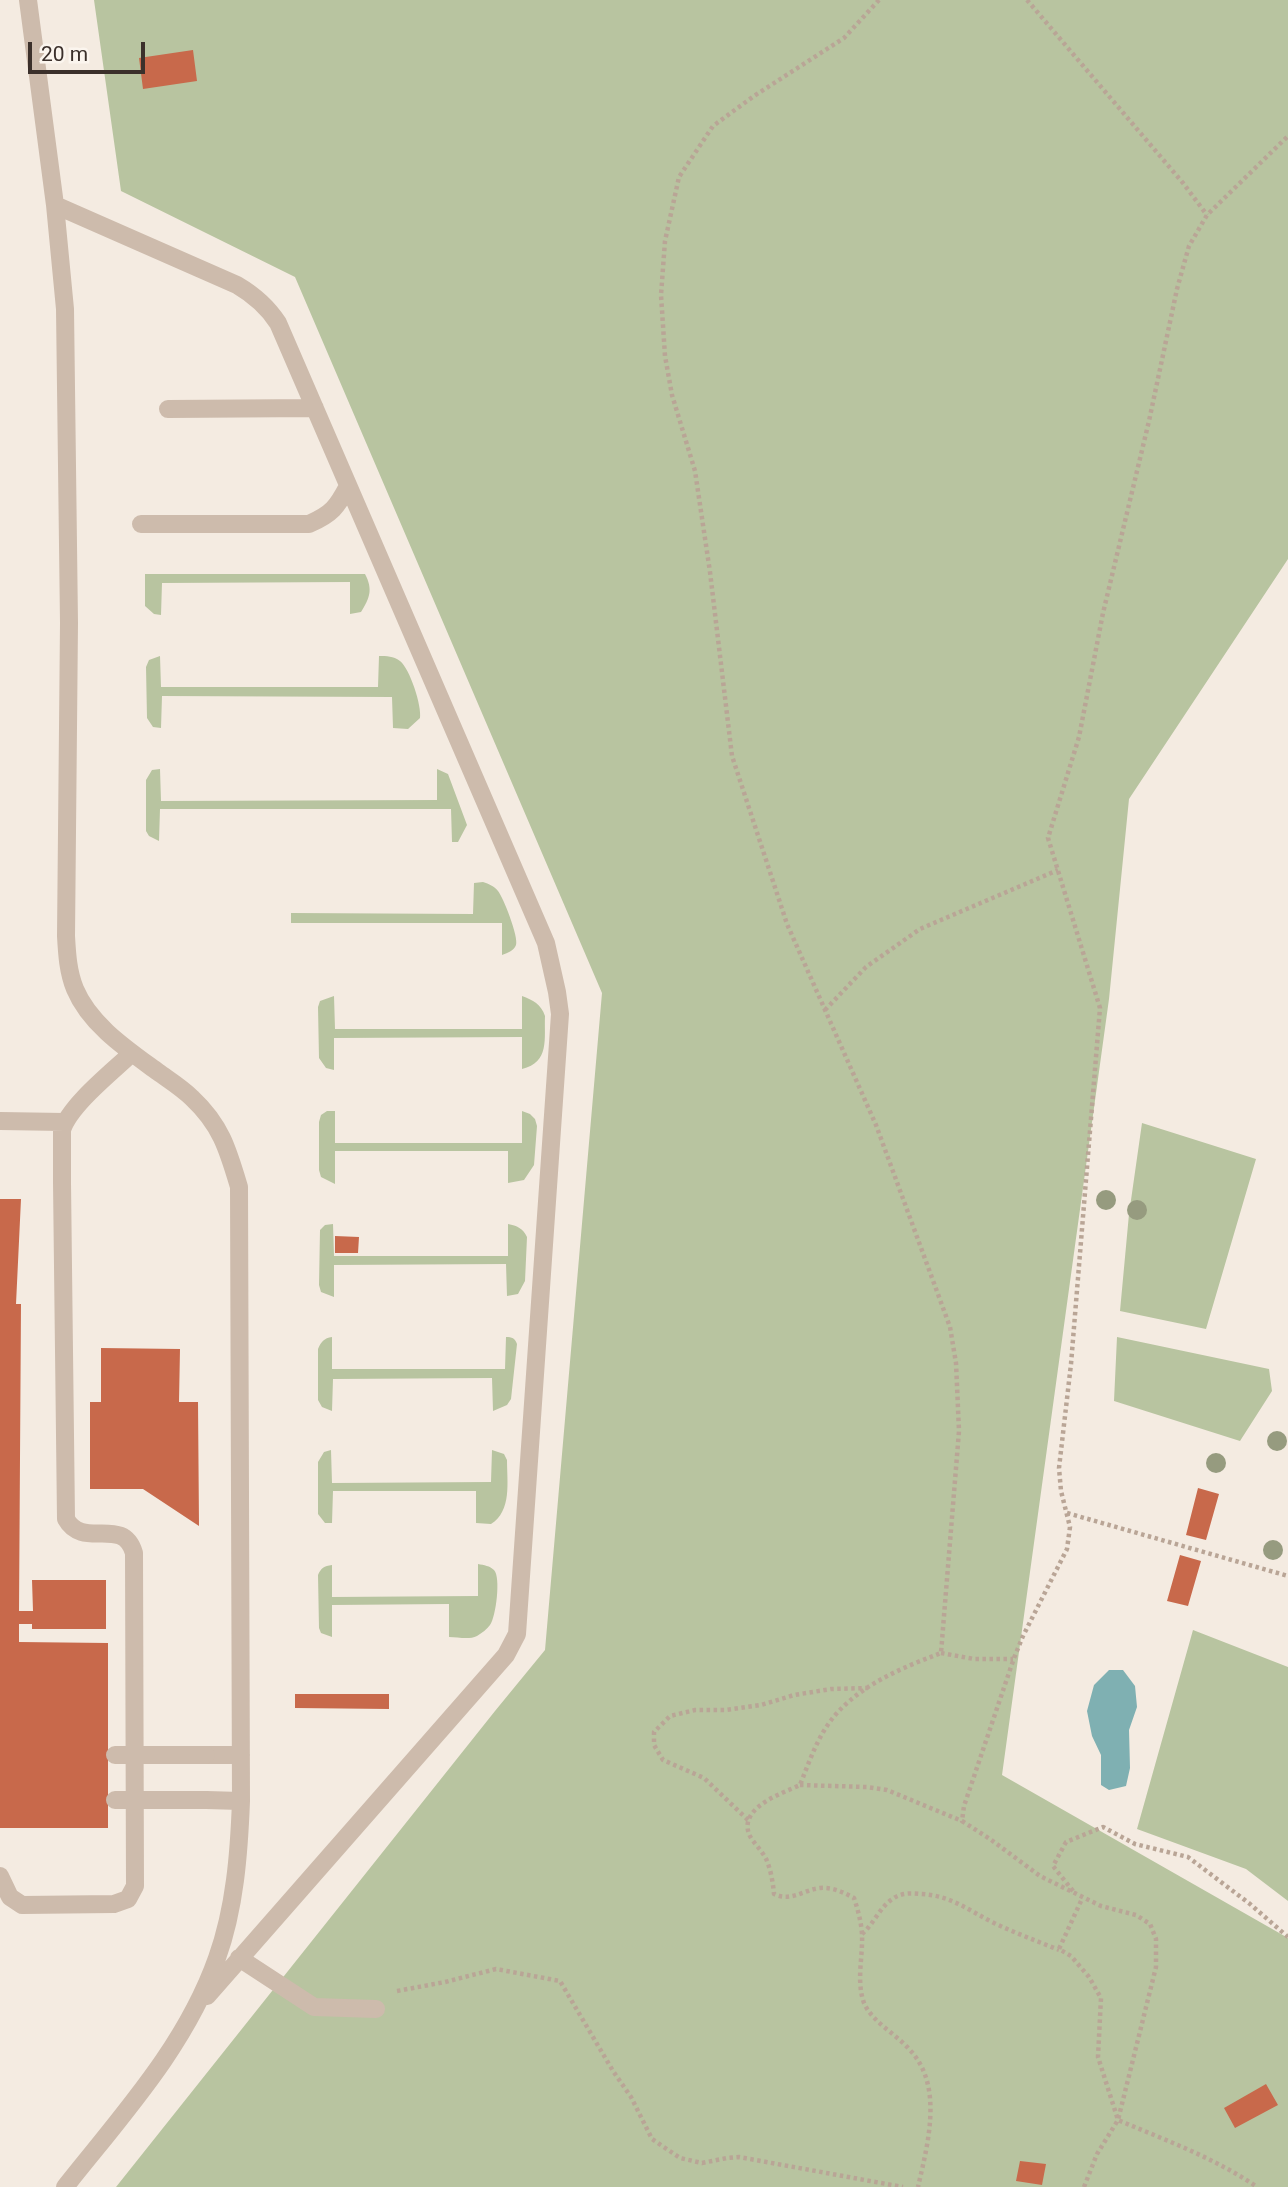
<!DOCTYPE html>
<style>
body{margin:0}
#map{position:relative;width:1288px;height:2187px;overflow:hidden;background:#f4ebe1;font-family:Roboto,sans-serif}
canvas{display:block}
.scale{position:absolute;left:28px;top:42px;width:117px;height:32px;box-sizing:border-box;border:4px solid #3b302b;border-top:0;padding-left:9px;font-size:21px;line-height:24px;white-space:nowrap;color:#3b302b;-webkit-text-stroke:5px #fbf5ee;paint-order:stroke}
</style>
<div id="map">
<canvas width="1288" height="2187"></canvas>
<div class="scale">20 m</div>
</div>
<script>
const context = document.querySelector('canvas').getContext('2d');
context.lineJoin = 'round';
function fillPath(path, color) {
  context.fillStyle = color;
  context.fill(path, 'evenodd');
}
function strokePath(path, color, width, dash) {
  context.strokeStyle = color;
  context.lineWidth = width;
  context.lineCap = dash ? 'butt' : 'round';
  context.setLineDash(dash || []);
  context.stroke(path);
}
fillPath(new Path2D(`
 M94,0H1288V559L1129,799L1109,999L1002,1775L1288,1938V2187H116L495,1711L545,1650L602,993L295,277L121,191Z
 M145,574H365C373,589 370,598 361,612L350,614V582L162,583L161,615L154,614L145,606Z
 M160,656L161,687H378L379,656C387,656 393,656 400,661C410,669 422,706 420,718L408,729L393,728L392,697L162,696L161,728L153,727L147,718L146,667L149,660Z
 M160,769L161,801L437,800V769L448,774L467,825L458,842H452L451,809H160L159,841L149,836L146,831V780L152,770Z
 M483,882C489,884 494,886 498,891C503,897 519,937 516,945C514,951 507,953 502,955V923H291V913L473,914L474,883Z
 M334,996L335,1029H522V996C533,1000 541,1004 545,1016C544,1039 550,1062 522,1069V1037L334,1038V1070L326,1068L319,1058L318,1007L320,1001Z
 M327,1111H335V1143H522V1111L530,1114L535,1119L537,1126L534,1165L524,1180L508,1183V1151H335V1184L321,1177L319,1170V1122L321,1115Z
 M1142,1123L1256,1159L1206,1329L1120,1311L1129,1214Z
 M333,1224L334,1256H508V1224C517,1226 523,1228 527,1237L525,1281L518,1294L507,1296L506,1264L334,1265V1297L321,1292L319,1285L320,1230L325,1225Z
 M332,1337V1369H505L506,1337C512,1337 515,1338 517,1344L511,1399L507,1405L493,1411L492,1378L333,1379L332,1411L322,1407L318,1400V1349C321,1342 324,1338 332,1337Z
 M1117,1337L1269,1369L1272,1391L1240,1441L1114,1401Z
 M331,1450L332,1483L491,1482L492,1450L504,1454L507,1460C507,1482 512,1511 491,1524L476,1523V1491H333L332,1523H325L318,1514V1462L324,1452Z
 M478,1564C484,1565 490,1566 494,1570C501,1577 496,1617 490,1625C487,1629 482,1633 477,1636C469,1640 458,1637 449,1637V1604L332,1605V1637L321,1633L319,1628L318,1575C321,1568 324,1566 332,1565V1597L478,1596Z
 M1193,1630L1288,1667V1901L1246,1869L1137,1829Z`), '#b8c4a0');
fillPath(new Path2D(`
 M1109,1670H1123L1135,1686L1137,1707L1129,1730L1130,1768L1126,1786L1109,1790L1101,1785V1755L1092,1736L1087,1711L1094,1685Z`), '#7fb0b2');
fillPath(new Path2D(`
 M193,50L197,81L143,89L139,58Z
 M0,1199H21L16,1304H21L19,1611H33L32,1580H106V1629H32V1624H19V1642L108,1643V1828H0Z
 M335,1236L359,1237L358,1253H335Z
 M101,1348L180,1349L179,1402H198L199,1526L143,1489H90V1402H101Z
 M1198,1488L1219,1494L1206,1540L1186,1535Z
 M1180,1555L1201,1561L1188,1606L1167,1601Z
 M295,1694H389V1709L295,1708Z
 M1266,2084L1278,2105L1235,2128L1224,2108Z
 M1020,2161L1046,2164L1042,2185L1016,2181Z`), '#c8694b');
strokePath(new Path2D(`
 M879,0L844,38L754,96L713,126L679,177L665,241L661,295L665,356L672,395L695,471L710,572L732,756L787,924L876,1125L950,1327L956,1363L959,1431L941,1653C901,1668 852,1688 827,1726C815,1744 808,1765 800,1785C783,1793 739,1807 749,1834C752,1842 763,1851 767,1861C771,1871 773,1883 774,1894C791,1902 803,1890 820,1888C832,1887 843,1892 854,1898C858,1910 861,1921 862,1934C863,1957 856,1981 864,2003C872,2022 896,2034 909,2049C944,2085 928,2143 918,2187
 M1027,0L1183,183L1207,215
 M825,1010L866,967L920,929L1058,870
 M1067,1513L1288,1576
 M941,1653L974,1659H1013
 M800,1785L867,1787L887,1790L962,1821
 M748,1820L704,1778L663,1760L654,1745V1732L670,1716L695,1710H726L761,1705L794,1695L831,1689L868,1688
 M1073,1891L1053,1866L1066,1842L1103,1827L1135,1844L1188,1857L1250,1904L1288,1937
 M1081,1901L1059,1949L1071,1956L1089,1977L1101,1998L1098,2057L1118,2120C1165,2140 1215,2158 1257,2187
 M862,1934C874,1924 880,1906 894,1898C901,1893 911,1893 920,1894C950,1895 968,1910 994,1923C1015,1933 1037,1941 1059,1950
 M397,1991L445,1982L496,1969L560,1981L613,2071L631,2097L652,2139L680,2158L702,2163L727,2158L739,2157L903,2187
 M1084,2187L1097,2154L1118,2120L1156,1967V1939L1150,1924L1136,1915L1101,1906L1040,1876L990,1839L962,1821L964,1806L1014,1658L1023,1636L1067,1549L1070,1527L1061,1491L1059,1468L1071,1364L1100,1008L1048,838L1079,737L1103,613L1149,421L1177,289L1189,246L1207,215L1288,136`), '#b9a596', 4.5, [3.5, 3.5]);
strokePath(new Path2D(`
 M28,0L55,205L65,309L69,623L66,936C67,954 68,972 75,989C90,1025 128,1050 158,1072C169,1080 182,1088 192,1098C221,1125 228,1150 239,1187L241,1801C239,1853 235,1908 217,1958C186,2046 122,2115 65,2187
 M55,205L237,285C254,295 267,306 278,323L546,943L557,992L560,1014L517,1634L506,1655L207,1996
 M168,409L315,408
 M141,524H309C332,514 337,507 348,486
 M0,1121L64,1122
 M206,1755H241
 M206,1800L241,1801
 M0,1876L10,1897L22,1905L114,1904L128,1899L135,1886L134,1553C123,1515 83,1550 66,1519L62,1182V1130C70,1105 112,1072 132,1053
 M239,1958L314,2007L376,2009`), '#cdbbac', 18);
strokePath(new Path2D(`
 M115,1755H206
 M115,1800H206`), '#cdbbac', 18);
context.fillStyle = '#969b7f';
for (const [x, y] of [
 [1106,1200],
 [1137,1210],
 [1277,1441],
 [1216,1463],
 [1273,1550]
]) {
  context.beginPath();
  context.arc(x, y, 10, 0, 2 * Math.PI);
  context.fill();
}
</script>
